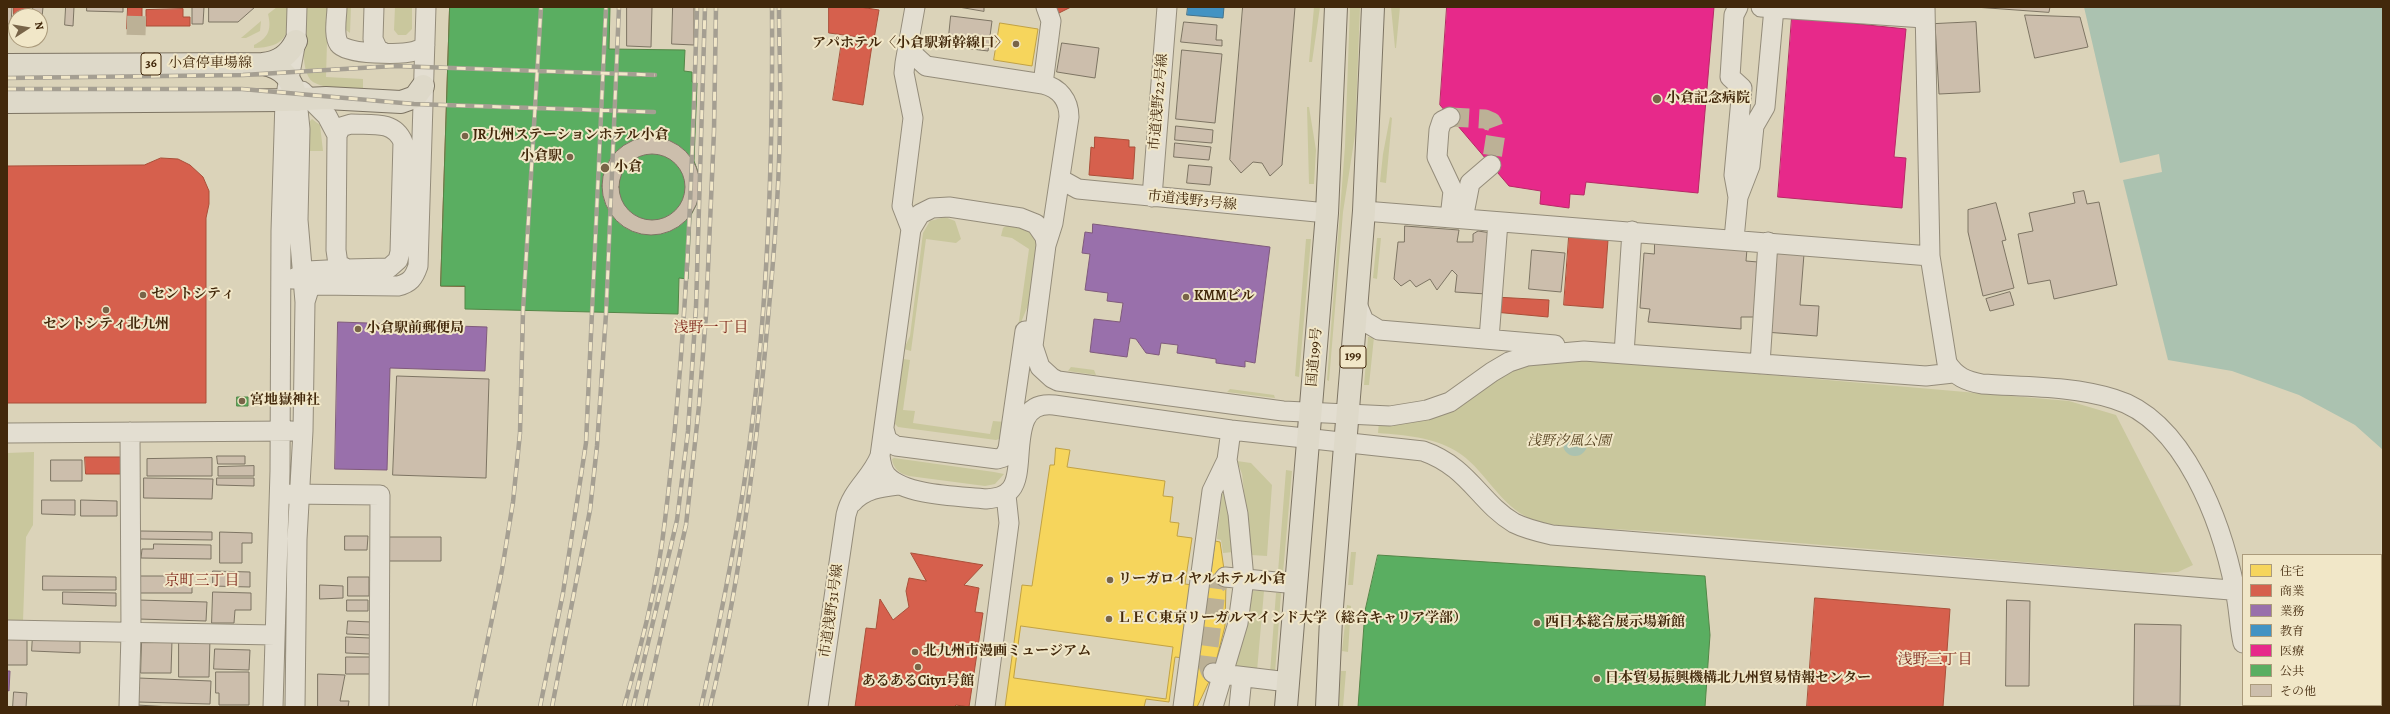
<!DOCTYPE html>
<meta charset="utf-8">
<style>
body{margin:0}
#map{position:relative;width:2390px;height:714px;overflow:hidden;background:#dbd3b9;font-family:Alegreya,"Noto Serif JP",serif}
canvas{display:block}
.frame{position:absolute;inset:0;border:8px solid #42280b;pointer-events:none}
.legend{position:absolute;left:2242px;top:554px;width:140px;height:152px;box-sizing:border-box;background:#f1e7c8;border:1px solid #ab9b7c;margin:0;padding:5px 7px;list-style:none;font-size:12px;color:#42280b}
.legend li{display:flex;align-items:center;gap:8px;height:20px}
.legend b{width:20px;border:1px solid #ab9b7c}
.north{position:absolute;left:8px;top:8px;width:40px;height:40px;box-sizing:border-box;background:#f1e7c8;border:1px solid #ab9b7c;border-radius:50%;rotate:78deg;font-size:11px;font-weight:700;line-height:16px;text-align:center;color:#42280b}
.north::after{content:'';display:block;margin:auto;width:14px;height:18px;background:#786448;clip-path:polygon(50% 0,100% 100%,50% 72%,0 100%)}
</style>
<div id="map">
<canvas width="2390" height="714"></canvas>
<div class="frame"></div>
<ul class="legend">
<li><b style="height:11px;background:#f6d55c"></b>住宅</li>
<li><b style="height:11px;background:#d6604d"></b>商業</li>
<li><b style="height:11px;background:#9970ab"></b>業務</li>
<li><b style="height:11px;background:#4393c3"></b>教育</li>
<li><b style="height:11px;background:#e7298a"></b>医療</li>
<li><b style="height:11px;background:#5aae61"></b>公共</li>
<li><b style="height:11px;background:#ccbeac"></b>その他</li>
</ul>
<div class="north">N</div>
</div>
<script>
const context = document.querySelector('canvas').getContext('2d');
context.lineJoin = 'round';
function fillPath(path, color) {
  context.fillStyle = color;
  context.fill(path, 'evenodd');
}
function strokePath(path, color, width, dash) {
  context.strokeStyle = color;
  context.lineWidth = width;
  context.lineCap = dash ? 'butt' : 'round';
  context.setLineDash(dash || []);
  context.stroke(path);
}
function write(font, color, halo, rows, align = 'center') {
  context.font = font + ' Alegreya,"Noto Serif JP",serif';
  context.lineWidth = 4;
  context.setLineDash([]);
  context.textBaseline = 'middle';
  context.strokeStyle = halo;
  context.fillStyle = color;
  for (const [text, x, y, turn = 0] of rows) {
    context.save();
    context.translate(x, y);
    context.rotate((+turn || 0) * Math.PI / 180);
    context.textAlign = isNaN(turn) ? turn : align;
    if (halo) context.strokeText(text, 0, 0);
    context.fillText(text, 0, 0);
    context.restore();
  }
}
fillPath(new Path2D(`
 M277,7H291C289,36 285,47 254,48V45C268,38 272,30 268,14Z
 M305,7H328L326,77L363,79V88C347,88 327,90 313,82C298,72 305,24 305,7Z
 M342,7H351L350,33L343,28Z
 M395,7H412V29L406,35H398L394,30Z
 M1314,7H1320L1312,62H1309Z
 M1350,7H1360L1355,135L1343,212L1329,381L1327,380L1345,146Z
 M1391,7H1400L1396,48H1395Z
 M261,21L260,31L246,38H241Z
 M1307,107H1309L1316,150L1314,184H1309Z
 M1390,117L1392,118L1386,183L1380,182L1383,154Z
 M312,119L320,125L323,151H308L309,122Z
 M945,217L955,221L961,239L956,243L926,239L911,351L904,349L910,336L923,233L930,221Z
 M1009,224L1028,229L1034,237L1038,248L1031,298L1022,320L1007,429L1002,438L996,440L898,427L894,423V420L903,359L910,360L903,410L915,411L913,423L990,434L993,421L1005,422L1029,249L1012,238L1001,236L1003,228Z
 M1377,238H1381L1377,279L1373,278Z
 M1306,239H1311L1299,377L1295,376Z
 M1368,337H1374L1369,385H1364Z
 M1563,357L2069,401L2116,415L2193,565L2178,572L2154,573L1680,533L1563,526C1551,524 1536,523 1525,516C1497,501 1483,467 1456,451C1432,437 1405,435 1378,433L1379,421L1510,368Z
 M1071,367L1094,370L1096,375L1068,371Z
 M1230,389L1274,395L1275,398L1227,392Z
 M34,452L33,525L26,537L23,621L7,620V453Z
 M894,458L994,472L1004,474L995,484L985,486L909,476C901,474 893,469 892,459Z
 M1237,461L1251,463L1272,485L1267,556L1251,555L1242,474Z
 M1286,470L1292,471L1283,573L1278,572Z
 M1225,493L1233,552L1223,553L1221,540L1217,539L1222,494Z
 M1351,552H1356L1353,585H1348Z
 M1252,591H1264L1257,671L1234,666L1249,594Z
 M1276,593H1281L1275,673H1270Z
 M1347,605L1351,606L1348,652L1342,651Z
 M1341,671H1346L1343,707H1338Z`), '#c9c79d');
fillPath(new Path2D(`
 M2084,7H2383V450L2355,425L2299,395L2232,371L2168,360L2123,180L2162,172L2159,154L2120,163Z
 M1563 444a12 12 0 1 1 24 0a12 12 0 1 1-24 0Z`), '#abc2b0');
const homes = new Path2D(`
 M1000,23L1038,29L1032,66L994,60Z
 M1056,448L1070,450L1067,467L1165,481L1163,496L1173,497L1170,522L1179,523L1177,536L1192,538L1185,584L1209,587L1215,541L1220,542L1226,583L1225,626L1213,673L1197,707L1193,706L1199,660L1175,657L1169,702L1146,699L1144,707H1005L1022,585L1032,586L1050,465H1054Z
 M1021,626L1173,647L1166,699L1014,678Z`);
fillPath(homes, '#f6d55c');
strokePath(homes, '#c0a144', 1);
const shops = new Path2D(`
 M14,7H29L28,16H16V25H14Z
 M128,7H142V29H127Z
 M450,7H542L531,288L441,286Z
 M457,7H533L528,211L452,209Z
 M829,7H860L879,10L874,39L829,33Z
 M1056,7H1071L1059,13Z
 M183,9V17H190V26H146V10Z
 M842,41L872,45L863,105L833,100Z
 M1095,137L1129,140V147H1135L1133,179L1089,175L1091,147L1094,148Z
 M161,158L178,159L190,165L203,177L209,191V204L206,218V403H7V166L144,165Z
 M1569,237L1608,240L1603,308L1564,305Z
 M1495,297L1549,300L1548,317L1494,312Z
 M85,457H123V474H86Z
 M911,553L983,565L964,585L979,588L975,612L983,613L969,707L956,705L954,707H855L866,628L876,629L880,599L893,620L909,607L906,591L909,578L926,581Z
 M1815,598L1950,609L1943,707H1807Z`);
fillPath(shops, '#d6604d');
strokePath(shops, '#aa4f39', 1);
const offices = new Path2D(`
 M1093,224L1270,247L1255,363L1245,361V367L1216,363V359L1177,353L1178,345L1161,343L1159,355L1146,353L1136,339L1130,338L1127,357L1090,352L1094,319L1120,322L1123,303L1107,301L1108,293L1085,290L1090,254L1082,253L1085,232L1092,233Z
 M338,322L487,327L485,371L390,368L387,470L335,469Z
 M7,671H10L9,691L7,690Z`);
fillPath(offices, '#9970ab');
strokePath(offices, '#7f5a7b', 1);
const schools = new Path2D(`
 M1188,7H1224L1223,18L1187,15Z`);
fillPath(schools, '#4393c3');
strokePath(schools, '#43738c', 1);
const health = new Path2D(`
 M1447,7H1714L1698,193L1586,182L1584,195L1570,194L1569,208L1540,204L1541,191L1509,186L1440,105Z
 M1792,17L1906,29L1894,157L1906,158L1902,208L1778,197Z`);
fillPath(health, '#e7298a');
strokePath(health, '#b62964', 1);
const public = new Path2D(`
 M450,7H610L609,49L685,50L684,71L692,72V82L697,83L694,161L698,172L700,191L698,201L691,215L688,279L679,278L678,314L465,309V286H441Z
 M237,397H248V406H237Z
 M1378,555L1705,576L1710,635L1705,707H1358L1365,611Z
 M2312,705H2362V707H2312Z`);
fillPath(public, '#5aae61');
strokePath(public, '#538647', 1);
const building = new Path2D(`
 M7,7H12L11,24H7Z
 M33,7H43L41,28L40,16H33Z
 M66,7H74L73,26L65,25Z
 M87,7H123V12L87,11Z
 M186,7H204L203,24H192V8Z
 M209,7H255L238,22H209Z
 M627,7H652L651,47L627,46Z
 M673,7H694V45L672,44Z
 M959,7H984V11Z
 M1243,7H1295L1282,165L1270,176L1262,163L1253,162L1241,173L1230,160Z
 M1975,7H2050L2049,12Z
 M2025,15L2080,17L2088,47L2035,58Z
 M951,16L992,21L988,51L948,46Z
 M1184,22L1217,25L1216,40H1222V46L1181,42Z
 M1976,22L1980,92L1939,94L1935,24Z
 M1062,43L1099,48L1095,78L1057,72Z
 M1182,50L1222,54L1215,123L1176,119Z
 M1176,126L1213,130L1212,143L1175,140Z
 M602 186a49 49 0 1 1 98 0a49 49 0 1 1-98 0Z
 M1175,143L1211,147L1209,160L1174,157Z
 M619 187a33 33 0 1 1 66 0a33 33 0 1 1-66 0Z
 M1189,165L1212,167L1210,185L1187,183Z
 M2084,191L2087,204L2099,202L2117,285L2054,299L2050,280L2028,284L2018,234L2033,231L2029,213L2075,203L2073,193Z
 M1996,203L2006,240L2002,241L2014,288L1983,296L1968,232V210Z
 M1405,226L1459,230L1457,242H1473V234L1478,231L1491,233L1486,294L1455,292L1457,275L1452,270L1437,290L1430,279L1416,287L1410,280L1401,286L1394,279L1398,242H1404Z
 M1655,242L1747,249L1746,261L1758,262L1754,317H1741V329L1648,322L1650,309L1640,308L1644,253L1654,254Z
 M1532,250L1565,253L1561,292L1529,289Z
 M1770,251L1804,254L1800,305L1819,306L1817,336L1765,332Z
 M2010,292L2014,305L1990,311L1986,299Z
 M397,376L489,379L486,478L393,475Z
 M217,456H245V464H218Z
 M212,458V476H147V459Z
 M51,460H82V481H51Z
 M254,466V476H218V467Z
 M144,478L213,479L212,499L144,498Z
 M217,478H254V486L217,485Z
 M42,500H75V515L42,514Z
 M81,500L117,501V516H81Z
 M141,531L212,532V540L141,539Z
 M220,532L252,533V543H242V563H220Z
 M345,536H368L367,550H345Z
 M389,537H441V561H389Z
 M154,544L211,545V559L141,558L142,549H153Z
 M213,571L250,572V587L213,586Z
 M43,576L116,577V590H43Z
 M136,576H172V581H180V576H192V593H136Z
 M348,577H369V596H348Z
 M320,585L343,586V598L320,599Z
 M63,592L116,593V606L63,604Z
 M213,592L251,593V610H235L234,623H212Z
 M138,600L207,602L206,621L138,619Z
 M347,600H368V611H347Z
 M2007,600L2030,601L2029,686H2006Z
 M348,621L371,622L370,635L347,634Z
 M2135,624L2181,625L2180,706H2134Z
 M33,634L80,636V653L32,651Z
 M7,636H27V665H7Z
 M179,637L210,638L209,677H179Z
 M346,637L370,638V654L346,653Z
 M142,640H172L171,673H141Z
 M215,649L250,650L249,670L214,669Z
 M346,657H370V674H346Z
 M216,672H249V705H219V693H216Z
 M318,674L345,675L340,701H349L348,707H318Z
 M138,678L211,681L210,704L137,702Z
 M14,692L27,693L26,707H13Z
 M137,705L171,707H137Z`);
fillPath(building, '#ccbeac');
strokePath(building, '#7d7463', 1);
strokePath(new Path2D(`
 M136,35L137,7
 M1450,117L1485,119L1492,122L1496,133L1491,165
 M1213,673L1210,671L1207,662L1217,584L1225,577`), '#bcb196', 19, [19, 10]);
const minor = new Path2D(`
 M337,7C337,17 333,35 339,44C347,55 402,55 415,51C419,50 422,48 425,45
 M374,7L373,39L378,50L383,52
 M1761,7L1924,18
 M1925,7L1930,256L1947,363C1956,377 1966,381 1982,384C2026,387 2073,386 2114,399C2185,420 2222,524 2235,590C2239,607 2239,625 2243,643
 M910,40L914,55L926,66L1043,84C1059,88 1069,100 1069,117L1053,223L1046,245
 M1043,84L1051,21L1046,7
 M302,91L327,116L337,135
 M1450,117L1442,121L1439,130L1437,157L1453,191L1450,218
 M351,124C371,125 394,120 403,142L400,252L398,260L389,268L347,269L338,264L336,250L337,135L341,127Z
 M1060,179L1078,189L1327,213
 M1152,197L1167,7
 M1738,197L1750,166L1754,126L1765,107L1774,8
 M1364,211L1930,256
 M1463,219L1470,183L1491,165
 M911,229L902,206L913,118L904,73L905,63L915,7
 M1734,239L1738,197L1734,175L1742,88L1730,77L1734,15L1738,7
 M293,279L307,271L347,269
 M305,302L309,289L315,285L398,286C410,283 414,278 418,266L426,7
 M1357,304L1364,321L1379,330L1555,345
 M1489,339L1498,222
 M1624,354L1632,231
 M1760,364L1768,242
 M1953,373L1926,376L1584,351L1527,356L1509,362L1492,372L1450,402L1427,410L1390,416L1283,411L1058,381L1052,378L1040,367L1033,346L1046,245L1045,237L1036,224L1021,218L949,207L932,208L920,214L911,229L880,456C881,463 882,471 887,476C906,496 960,496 986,499C996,498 1005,497 1011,489C1028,469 1005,400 1054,405L1231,430L1423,451C1469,467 1479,502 1514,523C1526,529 1539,532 1552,535L2243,591
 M884,429L887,440L896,446L997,459L1004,457L1008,449L1025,331
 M7,433L292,431
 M288,494L380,495L379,707
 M852,503C864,489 881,487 898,485
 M1225,577L1297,584
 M2381,600H2383
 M7,630L275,635
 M1213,673L1288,682
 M2257,705V707
 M2277,705L2278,707
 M129,707L131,633L130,432
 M273,707L280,471L281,231L285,100L296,41L297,7
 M295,707L297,539L303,431L305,302L298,220L300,129L297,100
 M818,707L846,515C852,489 871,479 880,456
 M985,707L1009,523L1006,495
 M1183,707L1212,491L1227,460
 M1213,707L1238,623L1244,579L1238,514L1227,460L1231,430
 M1239,707L1242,677`);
const major = new Path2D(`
 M263,64C279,62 289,55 296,41
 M7,65L263,64C284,67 292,80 297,100
 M7,102L285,100L326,98L401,102L415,97L423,86`);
const highway = new Path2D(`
 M1286,707L1327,213L1336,7
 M1327,707L1331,619L1364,211L1373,7`);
strokePath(minor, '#948c7a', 21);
strokePath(major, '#7d7463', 24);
strokePath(highway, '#7d7463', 24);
strokePath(minor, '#e3ded1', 19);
strokePath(major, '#ded9c9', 22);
strokePath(highway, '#ded9c9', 22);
const rail = new Path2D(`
 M7,78L243,75L394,66L655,75
 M7,89H242L414,104L654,112
 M474,707L502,570L513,502L520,433L523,311L541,7
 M540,707L563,593L586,443L606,7
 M552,707L590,510L597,446L606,314L619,7
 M624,707C641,646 658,583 665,520C686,350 692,178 697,7
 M633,707L677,520L688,431L696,307L705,7
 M645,707L686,525L699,406L706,315L714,131L716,7
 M701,707C719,626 736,545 747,463C768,312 773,160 772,7
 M710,707C740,583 756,456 767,329C774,257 780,185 780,113C781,78 779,42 779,7`);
strokePath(rail, '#a59f92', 4.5);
strokePath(rail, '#f1e7c8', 3, [9]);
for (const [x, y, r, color] of [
 [1016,44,4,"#786448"],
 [1657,99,5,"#786448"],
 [465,136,4,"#786448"],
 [570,157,4,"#786448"],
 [605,168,5,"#786448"],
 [143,295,4,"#786448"],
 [1186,297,4,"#786448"],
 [106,310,4,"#786448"],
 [358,329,4,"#786448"],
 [242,401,4,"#786448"],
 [1110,580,4,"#786448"],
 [1109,619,4,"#786448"],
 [1537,623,4,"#786448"],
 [915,652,4,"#786448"],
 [918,667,4,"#786448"],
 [1597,679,4,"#786448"]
]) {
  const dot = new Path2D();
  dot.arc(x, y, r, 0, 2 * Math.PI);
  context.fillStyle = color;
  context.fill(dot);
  strokePath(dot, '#f1e7c8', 1.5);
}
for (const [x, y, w] of [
 [151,64,20],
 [1353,357,26]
]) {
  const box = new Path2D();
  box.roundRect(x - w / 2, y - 11, w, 22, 3);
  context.fillStyle = '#f1e7c8';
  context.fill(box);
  strokePath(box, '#42280b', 1);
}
write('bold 13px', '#42280b', null, [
 ["36",151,64],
 ["199",1353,357]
]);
write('bold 14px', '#42280b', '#f1e7c8', [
 ["アパホテル〈小倉駅新幹線口〉",1008,44,"right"],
 ["小倉記念病院",1666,99],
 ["JR九州ステーションホテル小倉",473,136],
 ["小倉駅",562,157,"right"],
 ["小倉",614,168],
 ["セントシティ",151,295],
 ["KMMビル",1194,297],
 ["セントシティ北九州",106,325,"center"],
 ["小倉駅前郵便局",366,329],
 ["宮地嶽神社",250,401],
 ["リーガロイヤルホテル小倉",1118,580],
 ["ＬＥＣ東京リーガルマインド大学（総合キャリア学部）",1117,619],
 ["西日本総合展示場新館",1545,623],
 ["北九州市漫画ミュージアム",923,652],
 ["日本貿易振興機構北九州貿易情報センター",1605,679],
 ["あるあるCity1号館",918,682,"center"]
], 'left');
write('14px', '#42280b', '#f1e7c8', [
 ["小倉停車場線",210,64],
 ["市道浅野22号線",1159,102,-85],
 ["市道浅野3号線",1192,201,6],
 ["国道199号",1315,357,-85],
 ["市道浅野31号線",832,611,-82]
]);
write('italic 14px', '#5a4624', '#f1e7c8', [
 ["浅野汐風公園",1569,442]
]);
write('15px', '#7a1f14', '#f1e7c8', [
 ["浅野一丁目",711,328],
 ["京町三丁目",202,581],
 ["浅野三丁目",1935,660]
]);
</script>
